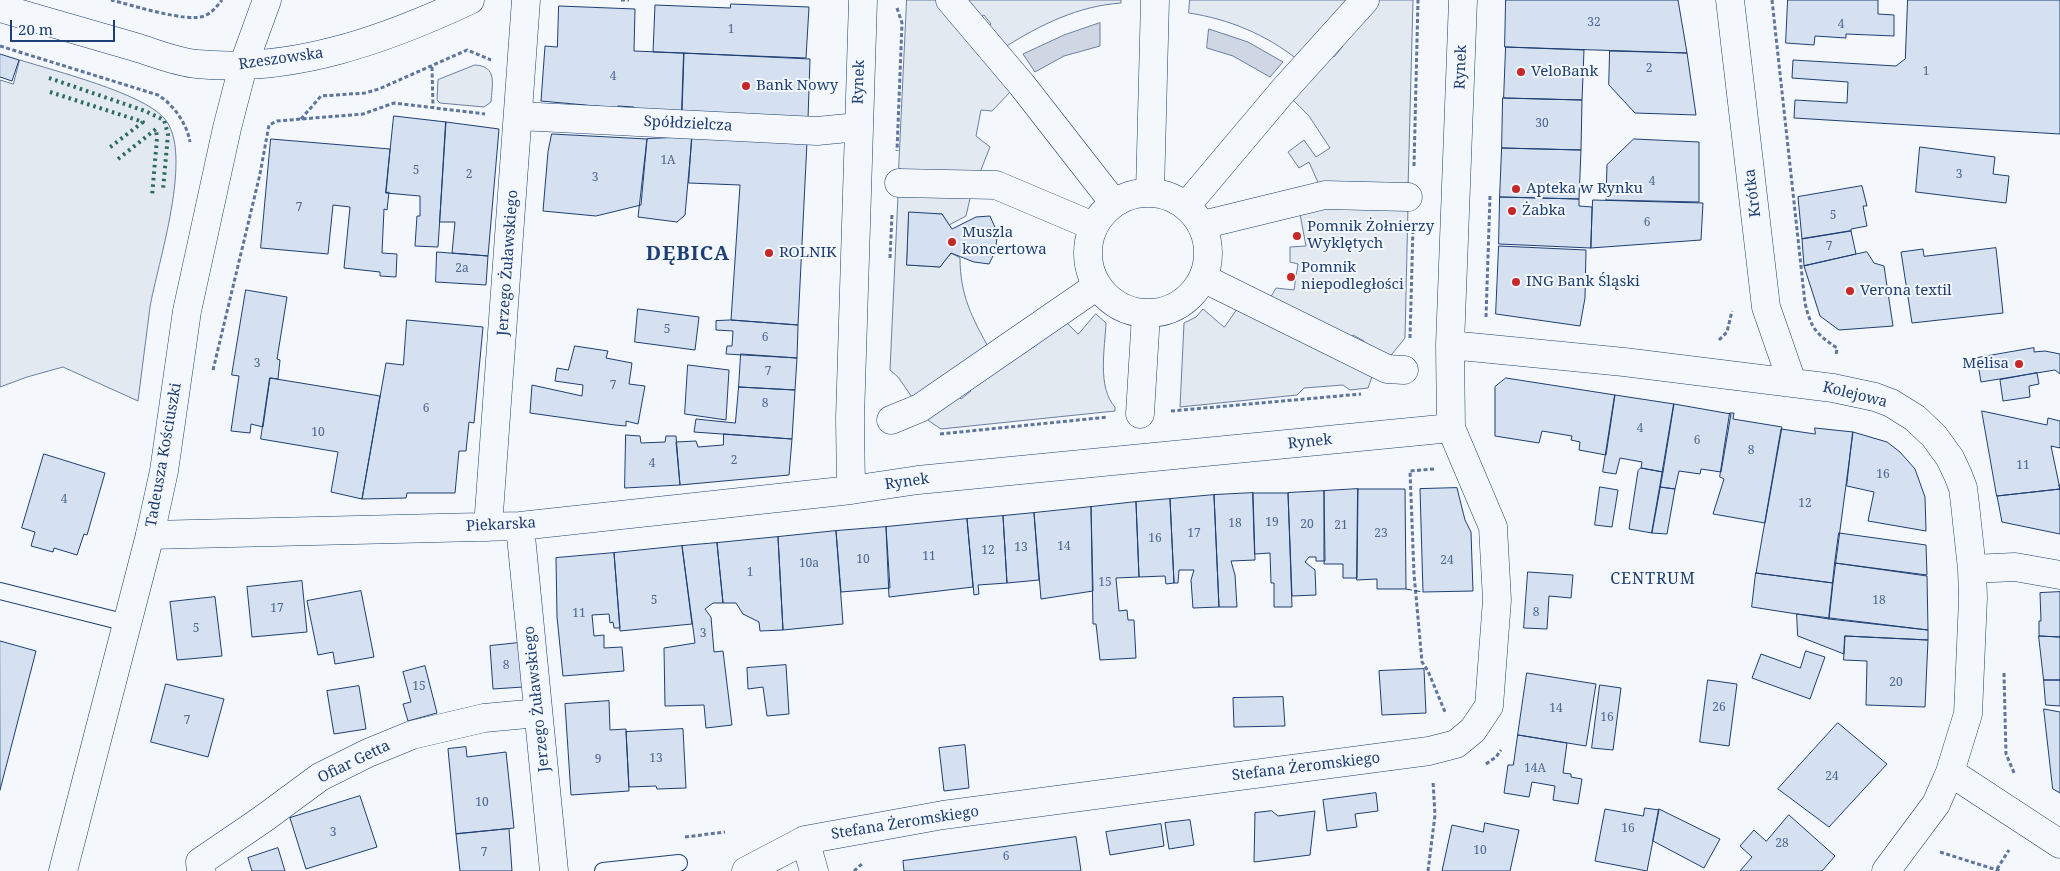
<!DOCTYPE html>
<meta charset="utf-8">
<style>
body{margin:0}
#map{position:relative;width:2060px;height:871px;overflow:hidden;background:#f4f7fb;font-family:"Noto Serif",serif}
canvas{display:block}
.scale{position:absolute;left:10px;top:20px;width:105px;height:22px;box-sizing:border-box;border:2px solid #1d3f73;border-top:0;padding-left:6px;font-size:15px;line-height:18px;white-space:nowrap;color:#1d3f73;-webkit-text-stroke:4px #f4f7fb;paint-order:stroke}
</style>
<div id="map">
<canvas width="2060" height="871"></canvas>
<div class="scale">20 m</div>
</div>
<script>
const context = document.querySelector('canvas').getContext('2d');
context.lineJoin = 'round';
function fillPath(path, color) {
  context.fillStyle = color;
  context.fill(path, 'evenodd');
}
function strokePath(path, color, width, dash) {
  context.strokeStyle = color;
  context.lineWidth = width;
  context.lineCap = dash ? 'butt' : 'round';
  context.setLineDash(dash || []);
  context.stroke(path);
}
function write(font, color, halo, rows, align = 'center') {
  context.font = font + ' "Noto Serif",serif';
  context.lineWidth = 4;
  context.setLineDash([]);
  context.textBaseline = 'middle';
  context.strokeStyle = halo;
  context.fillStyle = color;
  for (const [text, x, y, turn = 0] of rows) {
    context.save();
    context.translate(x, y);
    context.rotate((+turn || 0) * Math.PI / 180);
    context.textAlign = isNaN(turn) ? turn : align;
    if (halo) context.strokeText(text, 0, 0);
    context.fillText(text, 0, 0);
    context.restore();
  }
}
const green = new Path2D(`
 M907,0H937L1013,89L992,111L981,110L976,136L990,147L979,175L909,174L899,168Z
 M964,0H1121V3C1078,6 1040,25 1005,47L987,28L991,24L984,15L979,18Z
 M1190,0H1353L1298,60C1267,35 1229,19 1189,13Z
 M1377,0H1413L1408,188L1320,187L1309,162L1299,168L1288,152L1304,140L1316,157L1330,148L1309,116L1290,97L1329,53L1334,57L1343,46L1339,42Z
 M20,60C55,71 142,93 164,118C195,152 157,265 150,307C146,338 142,370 138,401L63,367L27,377L0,387V80L13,84Z
 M475,65C498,66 492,85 491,102L484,107L440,103L437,100L438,80Z
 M971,194L966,216L949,225L942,214L909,213L907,265L940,267L951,253L960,258C960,295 972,318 990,350L914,400L898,377L890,370L898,195Z
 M1408,206L1405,338L1388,359L1362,346L1364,341L1353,335L1350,340L1269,300L1276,288L1294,290L1298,264L1290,262V247L1306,246L1299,209Z
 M1239,307L1373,374L1368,388L1350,390L1343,385L1304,388L1297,395L1180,407L1184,323L1196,317L1203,309L1224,327Z
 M1096,314L1106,323C1105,347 1097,388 1115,407V411L941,429L929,421L925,415L956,394L961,399L971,391L968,386L1035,346L1045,338L1043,334L1064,320L1078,334Z`);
fillPath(green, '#e3e9f0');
strokePath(green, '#687fa3', 1);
const water = new Path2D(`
 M1100,23V46L1064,56L1035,72L1023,54L1064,35Z
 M1209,29L1248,42L1283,62L1270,77L1233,56L1207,48Z`);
fillPath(water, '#cfd7e4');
strokePath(water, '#687fa3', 1);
const building = new Path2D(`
 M1506,0H1678L1687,53L1505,47Z
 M1788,0H1878V14L1894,15V36L1846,34V38L1815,36L1814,45L1786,43Z
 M1908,0H2060V134L1794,118L1795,100L1847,103L1848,82L1792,78L1793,60L1896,66L1905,59Z
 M731,4L809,7L806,58L653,52L655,5L730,8Z
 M559,6L635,9L634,51L684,53L682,112L634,109V107L618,106V108L541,101L545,46L557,47Z
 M1506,47L1584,50L1582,100L1504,98Z
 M1610,51L1687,53L1696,115L1635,113L1609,85Z
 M684,53L810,59L808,119L682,112Z
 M0,54L19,60L12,81L0,77Z
 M1503,98L1582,100L1581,150L1502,148Z
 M394,116L446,122L438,247L415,246L417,216H420V196L386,193Z
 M446,122L499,129L488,256L452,253L455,222H440Z
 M552,134L647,139L641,205L596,216L543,211L548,152Z
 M692,137L685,215L677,222L638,217L647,139Z
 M692,137L807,142L798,325L731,320L740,185L689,183Z
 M271,139L390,149L386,193L389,192L387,210L384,209L382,253L397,254L396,277L380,276V272L344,268L350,207L333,205L328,254L261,248Z
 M1634,139L1699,142V202L1606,200L1607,165Z
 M1920,147L1995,157L1993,174L2009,176L2006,203L1916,192Z
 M1502,148L1581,150L1579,199L1500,197Z
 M1862,186L1867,206H1863L1867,226L1851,229V231L1802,239L1798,197Z
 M1500,197L1579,199V206L1592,207L1591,248L1499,244Z
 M1593,200L1703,203L1701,240L1591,248Z
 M909,212L942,214L952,229L976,217L990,216L997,232V238L995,252L989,264L974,262L951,253L940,267L907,265Z
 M1851,231L1856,254L1804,266L1802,239Z
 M1499,246L1586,250L1585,298L1580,326L1496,314Z
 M1996,248L2003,313L1912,323L1901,252L1923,249L1924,256Z
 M437,252L488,256L486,285L436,282Z
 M1867,252L1874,263L1884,266L1893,326L1839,330L1820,316L1804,266Z
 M246,290L287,297L277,359L280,360L278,379L270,378L263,427L251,424L250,433L231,431L239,376L232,375Z
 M638,309L699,317L695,350L635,342Z
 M407,320L483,327L474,423L469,422L466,451H459L455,493H407L406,498L362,499L386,363L403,365Z
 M731,320L798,325L797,358L726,354L727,346H732L733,331L716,330V321Z
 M575,346L608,351L606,358L632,363L629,384L645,386L638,424L626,421V426L615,425L530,413L532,385L582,396L583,385L555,381L557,368L568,370Z
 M2034,348V352L2045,351L2060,354V374L2055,370L1981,382L1977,358Z
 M741,354L797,358L795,390L739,387Z
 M688,365L729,370L726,420L685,414Z
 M2037,373L2039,384L2029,386L2030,397L2003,401L2000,380Z
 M270,378L380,396L362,499L331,492L338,452L261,439Z
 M1506,378L1615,395L1606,455L1579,450L1580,442L1571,440L1572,436L1542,431L1539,443L1495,436V387Z
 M739,387L795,390L792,439L694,432L696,419L735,423Z
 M1615,395L1674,404L1663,472L1641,468L1642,462L1620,458L1616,474L1603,472Z
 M1674,404L1731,414L1721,472L1701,469L1700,474L1679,471L1675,489L1660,487Z
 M1982,411L2047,425L2048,418L2060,421V448L2051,446L2060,489L1997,496Z
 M1730,413H1734L1733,419L1782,427L1765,523L1713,514L1724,479L1720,477Z
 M1815,428L1853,432L1833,583L1756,573L1781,429L1815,434Z
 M1853,432L1887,442L1900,452L1915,469L1925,497L1926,531L1868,521L1874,492L1847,486Z
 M724,434L792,439L789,475L680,485L676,442L696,441L698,447L723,445Z
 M626,435L640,436L641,443L665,442L666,436H676L680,485L625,488Z
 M44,454L105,473L87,535L84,534L77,555L54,548L53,552L31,546L35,532L22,528Z
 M1641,468L1663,472L1652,533L1629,529L1638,471Z
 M2059,485H2060V534L2002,522L1997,496L2060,489Z
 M1600,487L1618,490L1612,527L1595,525Z
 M1660,487L1675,489L1667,534L1652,533Z
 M1457,488L1465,520L1471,532L1473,591L1423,592L1420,489Z
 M1358,489L1357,578H1343V564H1324V491Z
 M1358,489H1405L1406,589H1377V579L1357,580Z
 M1324,491L1325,561H1316V557H1309L1305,562L1315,570L1316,595L1292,596L1288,493Z
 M1253,493L1255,560L1231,561L1235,575L1237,607H1219L1214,495Z
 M1253,493H1288L1292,607H1274V583H1271L1270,553L1255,554Z
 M1214,495L1219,607L1193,608L1191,580L1194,570H1179L1178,583H1174L1170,499Z
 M1170,499L1174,583L1166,584L1165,576L1139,577L1136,502Z
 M1136,502L1139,577L1116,578L1119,611L1127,610L1128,620H1134L1136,658L1100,660L1096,624H1093L1091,507Z
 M1091,507L1093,591L1041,599L1034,513Z
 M1034,513L1039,580L1007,583L1003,516Z
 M1003,516L1007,583L978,585L979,594L974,595L967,519Z
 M967,519L973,587L889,597L886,527Z
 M886,527L890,588L841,592L836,531Z
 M836,531L843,624L783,630L778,537Z
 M1839,533L1926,545L1927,575L1835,563Z
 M778,537L783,630L760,631L759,622L743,614L736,603H723L717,543Z
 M717,543L723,603H713L705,609L711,617L714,652L723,651L732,725L706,728L704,705L665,706L664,648L695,643L682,546Z
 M682,546L692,624L620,631L614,553Z
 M614,553L620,628H614L613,622L610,623L609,614L592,615L594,636L604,635V648L622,647L624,671L563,676L557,617L556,558Z
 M1835,563L1927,576L1928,630L1829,619Z
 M1528,572L1573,575L1571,598L1549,596L1547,629L1524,628Z
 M1756,573L1833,583L1829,619L1752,607Z
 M302,581L307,632L252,637L247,587Z
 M361,591L374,657L335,664L333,652L318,655L307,601Z
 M2060,592V637L2039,636V621H2041L2040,593Z
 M215,597L222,656L177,660L170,602Z
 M1797,614L1928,630V640L1845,636L1844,654L1798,636Z
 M1845,636L1928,640L1925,707L1866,705L1867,661L1844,660Z
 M2039,636L2060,637V680H2044Z
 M0,641L36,651L0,790Z
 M518,643L523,687L493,689L490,646Z
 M1806,651L1825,657L1810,699L1752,678L1761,654L1800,668Z
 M786,665L789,714L767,716L763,687L748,689L747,668Z
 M425,666L437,713L408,721L403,704L411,702L403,672Z
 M1424,669L1426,713L1382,715L1379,671Z
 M1527,673L1596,684L1586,746L1518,735Z
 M1708,680L1737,684L1729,746L1700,742Z
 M2044,680H2060V706L2046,705Z
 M166,684L224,699L208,757L151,742Z
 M1600,685L1621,688L1613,750L1592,748Z
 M359,686L366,729L334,734L327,691Z
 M1283,697L1285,726L1234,727L1233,698Z
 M609,701L610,730L626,729L629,791L571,795L565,704Z
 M2044,709L2060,712V793L2053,789Z
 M1838,723L1887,764L1829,827L1778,789Z
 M683,729L686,788L657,789L656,786L629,787L626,732Z
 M1518,735L1567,743L1563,773L1571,774V777L1582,779L1578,804L1553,800L1555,786L1532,782L1529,797L1504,793L1508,765H1513Z
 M965,745L969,788L944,791L939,748Z
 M466,747L467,757L506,752L514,828L456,834L448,749Z
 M1376,793L1378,811L1355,814L1357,827L1327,831L1323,800Z
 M360,796L377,847L306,869L290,818Z
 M1645,808L1659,810L1647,871L1595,861L1605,809L1643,816Z
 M1659,809L1720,839L1704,868L1653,841Z
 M1272,811L1278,816L1315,811L1310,855L1254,862L1255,813Z
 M1789,815L1835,856L1822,871H1740L1752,857L1740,846L1754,830L1766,841Z
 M1190,820L1194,845L1169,849L1165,823Z
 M1485,823L1519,830L1510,871H1442L1452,825L1483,832Z
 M1161,824L1164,846L1110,855L1106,832Z
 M509,829L512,871H460L456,834Z
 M1076,837L1081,871H904L903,861Z
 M278,848L285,871H252L248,858Z`);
fillPath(building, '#d5e0f0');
strokePath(building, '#1d3f73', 1);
const lane = new Path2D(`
 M0,591L127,623
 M603,871L679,863`);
const street = new Path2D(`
 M950,0L1022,85L1114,203
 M1730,0L1766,307L1792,382
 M518,116L817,131L858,127
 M899,183L996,185L1093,226
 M1150,192L1155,0
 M1088 253a60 60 0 1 1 120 0a60 60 0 1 1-120 0Z
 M1186,206L1282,92L1365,0
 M1202,225L1325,195L1408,197
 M1203,278L1387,369L1404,370
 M1450,345L1624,362L1833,388L1875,397L1891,403L1915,418L1934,436L1950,458L1958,475L1963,488L1965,504L1972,569L1973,598L1968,714L1950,772L1936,804L1886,871
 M1140,414L1146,314
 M891,420L920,408L1097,286
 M851,490L850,418L863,0
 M520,526L554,871
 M488,527L526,0
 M150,535L520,526L851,490L918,480L1451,428
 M1972,569L2015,567L2060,575
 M1950,772L2060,844
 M805,840L814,871
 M201,871L200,862L263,819L320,777L368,753L412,735L484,718L538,713
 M746,871L805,840L943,815L1429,751L1456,744L1473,730L1489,706L1497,600L1493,527L1451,428L1450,345L1463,0`);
const secondary = new Path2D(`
 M0,8C45,21 90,34 135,47C155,53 176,62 197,64C292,73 385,40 470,0
 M63,871L150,535L164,471L187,311L227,128L243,66L267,0`);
strokePath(lane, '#1d3f73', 18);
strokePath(street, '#1d3f73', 29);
strokePath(secondary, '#1d3f73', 29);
strokePath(new Path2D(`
 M111,0C132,5 187,23 204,16C212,13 217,6 222,0
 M621,0H629
 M1772,0L1805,303C1811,328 1815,333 1837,348L1836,356
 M897,8L902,23L897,151
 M0,46L158,95C174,105 187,124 190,142
 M432,67L433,107
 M301,119L321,96L365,93L379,89L467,50L491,60
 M1414,166L1418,0
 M890,258L892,214
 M1486,317L1490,196
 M1410,338L1413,227
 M1719,340L1727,332L1732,311
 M213,370L260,174L269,125L277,121L363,114L394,103L485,114
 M1171,411L1361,394
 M940,434L1108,417
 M1434,469L1410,471L1414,574L1422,662L1428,671L1445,712
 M2004,673L2006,754L2015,775
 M1486,764L1496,757L1501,750
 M685,837L725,832
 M1940,852L2000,871
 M1997,869L2009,850
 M854,871L863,863
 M1428,871L1435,815L1433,781`), '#5e769c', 3, [4, 2.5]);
strokePath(lane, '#f4f7fb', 16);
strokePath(street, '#f4f7fb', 28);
strokePath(secondary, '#f4f7fb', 28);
strokePath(new Path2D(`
 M49,78L145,111L164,120L168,134L163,190
 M50,92L143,122L109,148
 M118,159L156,129L157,138L152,196`), '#2c6c60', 4, [2.5, 4]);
strokePath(new Path2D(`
 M1406,589L1423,592`), '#1d3f73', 1, [6, 2.5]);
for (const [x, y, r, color] of [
 [1521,72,5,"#c62828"],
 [746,86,5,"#c62828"],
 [1516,189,5,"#c62828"],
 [1512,211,5,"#c62828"],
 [1297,236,5,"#c62828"],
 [952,242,5,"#c62828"],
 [769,253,5,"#c62828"],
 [1291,277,5,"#c62828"],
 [1516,282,5,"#c62828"],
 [1850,291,5,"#c62828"],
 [2019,364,5,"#c62828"]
]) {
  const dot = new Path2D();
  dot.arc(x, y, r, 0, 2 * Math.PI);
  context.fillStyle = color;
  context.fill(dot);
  strokePath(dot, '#f4f7fb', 2);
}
write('12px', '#4b6792', null, [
 ["32",1594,23],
 ["4",1841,25],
 ["1",731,30],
 ["2",1649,69],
 ["1",1926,72],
 ["4",613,77],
 ["30",1542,124],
 ["1A",668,161],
 ["5",416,171],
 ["2",469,175],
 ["3",1959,175],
 ["3",595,178],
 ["4",1652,182],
 ["7",299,208],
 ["5",1833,216],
 ["6",1647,223],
 ["7",1829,247],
 ["2a",462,269],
 ["5",667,330],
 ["6",765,338],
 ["3",257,364],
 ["7",768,372],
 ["7",613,386],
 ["8",765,404],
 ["6",426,409],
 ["4",1640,429],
 ["10",318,433],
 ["6",1697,441],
 ["8",1751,451],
 ["2",734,461],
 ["4",652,464],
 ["11",2023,466],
 ["16",1883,475],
 ["4",64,500],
 ["12",1805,504],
 ["19",1272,523],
 ["18",1235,524],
 ["20",1307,525],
 ["21",1341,526],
 ["17",1194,534],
 ["23",1381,534],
 ["16",1155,539],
 ["14",1064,547],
 ["13",1021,548],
 ["12",988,551],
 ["11",929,557],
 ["10",863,560],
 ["24",1447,561],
 ["10a",809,564],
 ["1",750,573],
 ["15",1105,583],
 ["5",654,601],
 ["18",1879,601],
 ["17",277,609],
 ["8",1536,613],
 ["11",579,614],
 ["5",196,629],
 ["3",703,634],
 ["8",506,666],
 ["20",1896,683],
 ["15",419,687],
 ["26",1719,708],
 ["14",1556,709],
 ["16",1607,718],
 ["7",187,721],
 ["13",656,759],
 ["9",598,760],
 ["14A",1535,769],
 ["24",1832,777],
 ["10",482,803],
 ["16",1628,829],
 ["3",333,833],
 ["28",1782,844],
 ["10",1480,851],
 ["7",484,853],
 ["6",1006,857]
]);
write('15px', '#1d3f73', '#f4f7fb', [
 ["Rzeszowska",281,59,-8],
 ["Rynek",1461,67,-88],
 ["Rynek",859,82,-88],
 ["Spółdzielcza",688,124,3],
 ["Krótka",1753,193,-97],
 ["Jerzego Żuławskiego",508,263,-86],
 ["Kolejowa",1855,395,14],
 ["Rynek",1310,442,-6],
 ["Tadeusza Kościuszki",164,455,-80],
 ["Rynek",907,482,-8],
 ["Piekarska",501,525,-3],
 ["Jerzego Żuławskiego",537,699,-96],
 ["Ofiar Getta",354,762,-26],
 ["Stefana Żeromskiego",1306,767,-7],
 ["Stefana Żeromskiego",905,823,-9]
]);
write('15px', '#1d3f73', '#f4f7fb', [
 ["VeloBank",1531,72],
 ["Bank Nowy",756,86],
 ["Apteka w Rynku",1526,189],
 ["Żabka",1522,211],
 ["Pomnik Żołnierzy",1307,227],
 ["Wyklętych",1307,244],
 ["Muszla",962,233],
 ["koncertowa",962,250],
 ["ROLNIK",779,253],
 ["Pomnik",1301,268],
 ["niepodległości",1301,285],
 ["ING Bank Śląski",1526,282],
 ["Verona textil",1860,291],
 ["Melisa",2009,364,"right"]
], 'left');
context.letterSpacing = '1px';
write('16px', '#1d3f73', '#f4f7fb', [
 ["CENTRUM",1653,579]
]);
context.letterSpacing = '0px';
context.letterSpacing = '1px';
write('bold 20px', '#1d3f73', '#f4f7fb', [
 ["DĘBICA",688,254]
]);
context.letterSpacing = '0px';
</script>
